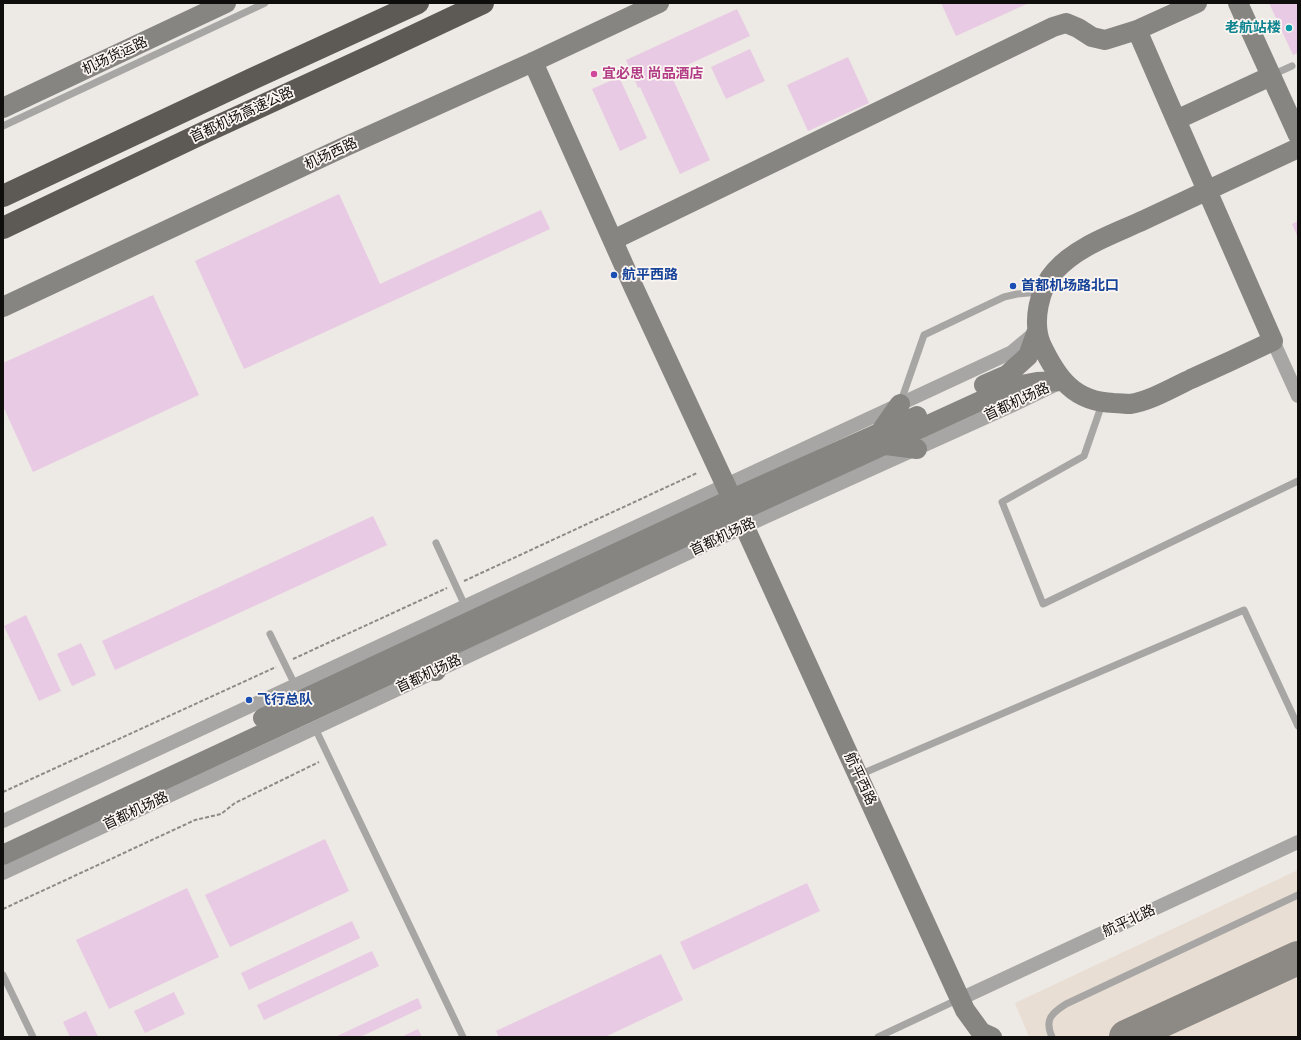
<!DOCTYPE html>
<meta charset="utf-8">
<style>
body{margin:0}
#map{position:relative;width:1301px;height:1040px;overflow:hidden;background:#ede9e4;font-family:"PT Sans",sans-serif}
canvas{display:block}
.frame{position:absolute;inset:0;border:4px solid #100e0d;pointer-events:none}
</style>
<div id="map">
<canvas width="1301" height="1040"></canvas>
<div class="frame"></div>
</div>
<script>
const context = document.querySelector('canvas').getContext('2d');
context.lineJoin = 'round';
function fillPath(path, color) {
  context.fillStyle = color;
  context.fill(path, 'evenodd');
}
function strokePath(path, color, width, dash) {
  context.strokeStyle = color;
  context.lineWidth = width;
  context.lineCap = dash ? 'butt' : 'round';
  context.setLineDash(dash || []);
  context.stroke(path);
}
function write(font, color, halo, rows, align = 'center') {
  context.font = font + ' "PT Sans","Noto Sans SC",sans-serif';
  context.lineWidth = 3.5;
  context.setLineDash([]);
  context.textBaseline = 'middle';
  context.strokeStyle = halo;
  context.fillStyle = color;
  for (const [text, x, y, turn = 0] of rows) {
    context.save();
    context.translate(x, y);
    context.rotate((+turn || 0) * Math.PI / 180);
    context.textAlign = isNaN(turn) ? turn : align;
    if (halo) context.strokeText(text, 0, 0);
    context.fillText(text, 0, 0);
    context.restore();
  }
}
fillPath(new Path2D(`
 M1298,870V1037H1029L1015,1003Z`), '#e9ded4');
strokePath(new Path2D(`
 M1126,1037L1298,958`), '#8d8a86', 34);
fillPath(new Path2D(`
 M941,3H1029L956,36Z
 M1269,3H1297L1298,53L1293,55Z
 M737,9L750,36L670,73L710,160L680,174L640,87L638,88L626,60Z
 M750,49L765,81L726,99L711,67Z
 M848,57L869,103L808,131L787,85Z
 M619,77L647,138L620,151L592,89Z
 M339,194L380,284L541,210L550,229L244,369L195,261Z
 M1298,221V238L1292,224Z
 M153,295L199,395L33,472L3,406V363Z
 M373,516L387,545L115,670L102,641Z
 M26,615L61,691L39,701L4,626Z
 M81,643L96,675L72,686L57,654Z
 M325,839L349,891L230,947L205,895Z
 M807,883L820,911L693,970L680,942Z
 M187,888L219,957L109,1009L76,940Z
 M352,921L360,938L249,990L241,973Z
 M372,951L379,966L264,1020L257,1005Z
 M661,954L683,1000L605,1037H499L496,1031Z
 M174,992L185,1014L145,1033L134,1011Z
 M418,998L422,1008L360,1037H335Z
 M86,1011L98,1037H70L63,1022Z
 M418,1029L422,1037H401Z`), '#e9cae4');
strokePath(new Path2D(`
 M464,581L697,473
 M293,659L447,588
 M3,792L276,667
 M3,909L195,820L221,814L235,803L319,762`), '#8d8a87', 2, [4, 2]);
strokePath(new Path2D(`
 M1272,75L1292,66
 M3,126L265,3
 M900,404L924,335L1004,297L1017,294L1040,292
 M1102,404L1084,456L1002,502L1043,604L1298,481
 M436,543L466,608
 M270,634L296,687
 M314,726L463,1037
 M859,775L1244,610L1298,726
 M3,975L33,1037
 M878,1037L959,999
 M1052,1037C1044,1019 1052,1013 1066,1004L1298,895`), '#a7a6a4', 7);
strokePath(new Path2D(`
 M1273,341L1298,396
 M3,821L1012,352L1036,332
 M3,873L298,736L763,518L1015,404L1057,384
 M960,999L1298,842`), '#a7a6a4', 14);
strokePath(new Path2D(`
 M1238,3L1298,135
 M1137,30C1182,134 1228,238 1273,341C1246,354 1218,367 1191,379C1172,388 1150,401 1130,404C1125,404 1119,403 1114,403C1074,402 1057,378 1041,344C1032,322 1039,288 1055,271C1077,246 1114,234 1144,220C1195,196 1247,172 1298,148
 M533,62L634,288L726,486L965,1010L981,1032L992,1037
 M3,108L226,3
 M1176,120L1271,76
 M613,240L1053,27L1066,23L1078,28L1092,37L1105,40L1137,30L1197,3
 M3,307L342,148L533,62L659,3
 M984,385L1007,375L1028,356L1037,331
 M881,431L900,404
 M886,445L917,449
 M407,667L436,671
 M263,718L732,499L917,416
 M3,855L738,512L1011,387L1037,382L1063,381`), '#878582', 20);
strokePath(new Path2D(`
 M3,196L252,79L418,3
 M3,228L205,132L377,53L483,3`), '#5d5a56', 22);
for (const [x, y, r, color] of [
 [1289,28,4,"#0f9aa8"],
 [594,74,4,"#d1479c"],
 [614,275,4,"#1a4fb4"],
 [1013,286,4,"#1a4fb4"],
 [249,700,4,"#1a4fb4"]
]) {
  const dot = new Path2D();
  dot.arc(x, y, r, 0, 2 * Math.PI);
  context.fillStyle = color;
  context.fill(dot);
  strokePath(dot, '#fbf6f1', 1.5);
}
write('bold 14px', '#0d838f', '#fbf6f1', [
 ["老航站楼",1281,28]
], 'right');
write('14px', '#100e0d', '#fbf6f1', [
 ["机场货运路",115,56,-25],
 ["首都机场高速公路",242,115,-25],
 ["机场西路",331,154,-25],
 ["首都机场路",1017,402,-25],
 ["首都机场路",723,537,-25],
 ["首都机场路",429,674,-25],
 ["航平西路",860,779,65],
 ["首都机场路",136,811,-25],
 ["航平北路",1129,921,-25]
]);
write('bold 14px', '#b23c85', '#fbf6f1', [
 ["宜必思 尚品酒店",602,74]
], 'left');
write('bold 14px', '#164399', '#fbf6f1', [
 ["航平西路",622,275],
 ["首都机场路北口",1021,286],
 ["飞行总队",257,700]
], 'left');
</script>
